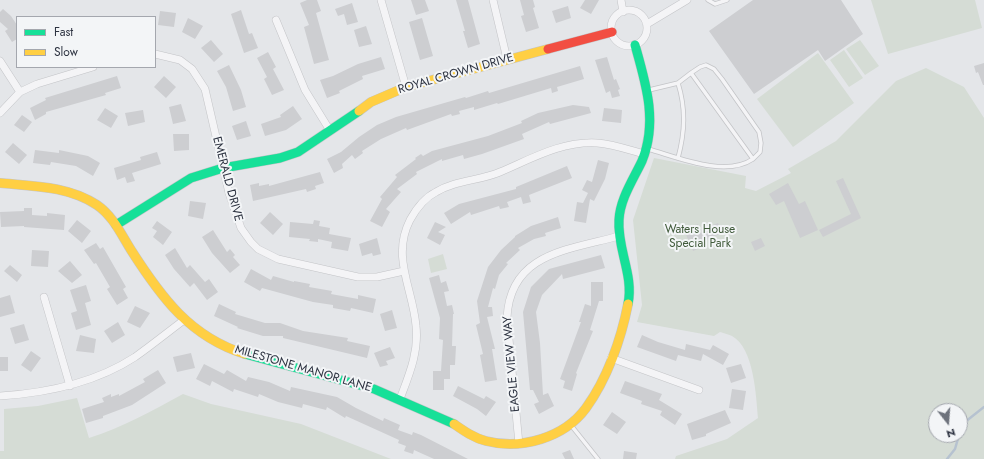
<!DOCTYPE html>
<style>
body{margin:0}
#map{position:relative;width:984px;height:459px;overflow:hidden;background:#e4e6e9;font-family:Jost,sans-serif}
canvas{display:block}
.legend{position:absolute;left:16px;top:16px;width:140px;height:52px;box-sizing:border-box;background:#f3f5f7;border:1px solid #a4a7ae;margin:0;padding:5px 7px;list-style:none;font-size:12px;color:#2d3341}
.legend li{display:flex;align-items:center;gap:8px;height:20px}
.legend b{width:20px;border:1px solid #a4a7ae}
.north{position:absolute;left:928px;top:403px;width:40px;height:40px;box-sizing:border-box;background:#f3f5f7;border:1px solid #a4a7ae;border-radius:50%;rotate:163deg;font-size:11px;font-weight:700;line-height:16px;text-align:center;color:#2d3341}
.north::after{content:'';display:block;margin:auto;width:14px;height:18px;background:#6d727c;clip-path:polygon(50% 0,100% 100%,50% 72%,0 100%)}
</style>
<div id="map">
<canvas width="984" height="459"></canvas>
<ul class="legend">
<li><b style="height:5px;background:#16e098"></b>Fast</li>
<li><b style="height:5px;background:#ffcf43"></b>Slow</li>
</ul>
<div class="north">N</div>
</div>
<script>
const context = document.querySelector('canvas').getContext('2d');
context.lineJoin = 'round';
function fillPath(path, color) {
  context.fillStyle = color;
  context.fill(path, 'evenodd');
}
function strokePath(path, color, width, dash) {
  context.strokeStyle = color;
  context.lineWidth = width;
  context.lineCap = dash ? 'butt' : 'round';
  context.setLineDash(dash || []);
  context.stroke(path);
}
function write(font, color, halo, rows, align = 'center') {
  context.font = font + ' Jost,sans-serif';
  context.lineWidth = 4;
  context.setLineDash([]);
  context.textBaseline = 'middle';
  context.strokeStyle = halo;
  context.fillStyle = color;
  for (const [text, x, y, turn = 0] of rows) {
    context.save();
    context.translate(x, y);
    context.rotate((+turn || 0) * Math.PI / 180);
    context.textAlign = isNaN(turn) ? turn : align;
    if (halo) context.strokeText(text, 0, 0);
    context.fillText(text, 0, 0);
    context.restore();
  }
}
fillPath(new Path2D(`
 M871,0H975L982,28L888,54Z
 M860,40L879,66L865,75L846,49Z
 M844,50L863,78L849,87L830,60Z
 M818,53L854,103L793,147L757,99Z
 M926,68L964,87L984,118V459H675L676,456L727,439L758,418C756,395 754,348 732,336C728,334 723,333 720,332L714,336L637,322L642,305L633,220L654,158L746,176L745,188L756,191L791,173L788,169L836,141L896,81ZM936,411H960V435H936Z
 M443,254L447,269L431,273L428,259Z
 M183,394L211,404L301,424L391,459H0V451H4V409L38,406L77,398L89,438C123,427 152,411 183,394Z`), '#d5dcd5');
strokePath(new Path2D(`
 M960,431L965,422L984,407
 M947,459L955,449L959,435`), '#b6c2d0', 2.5);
fillPath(new Path2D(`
 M307,0H317L321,11L316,13L329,60L314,64L304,27L309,25L300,3Z
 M411,0H425L429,11L416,15Z
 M456,0H468L480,44L468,48L463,31H465Z
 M520,0H533L535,7L533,8L539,28L526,32L521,16L524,15Z
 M585,0H599L591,14L580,8Z
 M753,0H841L863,34L825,61L818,50L754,94L709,31Z
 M352,3L358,22L347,25L344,14L338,16L335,9Z
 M568,6L571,18L556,23L552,11Z
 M3,9L11,16L17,25V39L12,42L5,31L8,29L0,22V12Z
 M241,10L249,34L252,33L258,48L244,53L231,14Z
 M160,11L176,13L174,27L158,25Z
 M188,18L203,26L195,39L182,32Z
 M422,18L433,56L420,60L409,22Z
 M366,26L372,44L359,47L354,30Z
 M211,40L223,54L214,62L201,48Z
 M268,52L276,67L273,69L284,90L272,95L264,79L267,77L257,58Z
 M381,57L385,69L362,76L363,79L339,91L340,93L327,98L320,80L333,76L358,64Z
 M607,57L614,80L616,79L620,89L618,90L620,96L612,98L610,91L606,93L595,60Z
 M984,63V85H983L978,72L976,73L974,66Z
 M229,65L241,90L246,107L233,111L226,87L217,71Z
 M580,66L584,79L557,87L558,91L552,93L551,88L498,104L497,103L474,110V107L459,111L460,114L452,116L451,114L407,130L406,128L381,139L362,151L363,153L355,159L352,155L342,164L343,168L334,173L327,159L341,152L359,137L377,125L396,117L465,97L466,98L488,91L489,93Z
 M117,76L121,88L105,93L106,95L46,112V114L35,120L30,108L46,100L45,98Z
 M164,76L176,87L166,98L154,87Z
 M181,104L186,121L173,124L169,107Z
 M573,105L589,107L591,113L550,124L549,122L522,134L524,139L482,154L464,159L463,155L442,161V159L416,172L417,174L397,189L401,192L386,209L390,212L382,227L370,221L382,199L380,197L397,177L395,175L416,159L415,158L421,154L423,156L432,151L488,136L522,123L521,121L538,113Z
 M293,106L302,119L286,130L265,136L261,124L281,117L280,115Z
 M105,108L118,116L111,128L97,120Z
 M604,108L622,110L621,123L602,121Z
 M143,110L145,122L128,126L125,113Z
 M22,115L32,122L24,132L14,125Z
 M246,121L251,136L237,140L232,126Z
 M173,134H189V150L174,151Z
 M13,143L27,155L19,164L5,152Z
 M35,150L59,153V150L88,156L100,163L93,176L76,166L51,162L50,165L33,163Z
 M157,152L161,164L132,173L135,181L127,183L125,177L117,180L114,168L141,160L140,157Z
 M598,160L609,163L605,179L594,201L590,199L586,223L574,221L577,202L583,203L588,193L582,190L587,180L592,182Z
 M567,166L572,178L529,195L531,202L523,204L521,197L507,202L509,207L500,209L499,206L471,215L470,212L451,224L444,213L459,204L516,189V187Z
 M320,172L324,183L315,186L316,189L307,192L306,189L253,201L250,185L259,183V186L269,184V186Z
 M843,178L861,218L823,237L819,230L851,214L836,181Z
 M788,183L799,204L805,201L818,230L800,238L784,201L776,205L769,194Z
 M190,201L206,203L203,219L188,216Z
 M24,208H32V215L47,216V213L65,215L64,230L24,227V226L1,227L0,212L24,211Z
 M270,212L283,224L273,235L260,223Z
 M558,217L561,228L545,233L546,236L534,239L518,248L520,250L506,263L508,264L499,275L495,289L493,288L488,307H492L493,316L487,317L495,349H492L497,380L485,382L480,355L483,354L476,325L480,323L477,301L488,267L501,250L515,237V236L531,226Z
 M77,220L91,231L82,243L68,231Z
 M314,220L320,221L319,226L330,228L329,234L351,238L348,251L331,248L332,242L318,239V242L309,241L310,239L289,237L290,222L313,224Z
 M157,221L172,232L163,245L153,237L157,231L152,228Z
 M435,222L446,227L438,232L445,235L440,245L427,238Z
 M718,223L722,233L704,241L706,246L693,251L684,230L698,224L700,230Z
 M213,230L227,252L230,249L235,255L233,257L240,265L230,273L212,253L202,237Z
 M377,238L381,254L373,256L372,253L362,256L359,244Z
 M761,238L765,246L755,251L751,242Z
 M96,243L100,249L103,247L126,287L123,289L128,298L117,305L107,289L110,287L96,263L94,264L84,250Z
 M175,248L187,268L190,265L205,282L209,279L218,292L207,300L194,283L190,287L174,269L165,255Z
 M32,250L49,251L48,267L31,266Z
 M601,255L605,268L563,279L562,274L542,295L536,312L540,343L543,395L548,393L554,406L539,414L534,404L539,402L533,390H530L523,312L531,287L549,269Z
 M70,261L82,275L72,283L58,271Z
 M10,265L22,275L17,282L4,271Z
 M251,269L271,280L273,276L294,282V281L310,284L309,287L332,291L331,294L358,299V295L376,299L373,313L351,308L350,311L333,308V305L313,302L262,288L260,291L244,282Z
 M439,275L441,283L446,281L449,291L444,292L447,306L452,305L454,314H453L452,346H456L455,365H450V379H444V390H433V371H441L443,340L439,339L440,318L429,278Z
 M591,282H603V301H599L590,330L593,331L576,373L577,374L572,391L563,388L565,381L560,379L581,322H579L585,304L591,306Z
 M86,285L91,301L85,303L91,325L76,330L71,313L77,311L70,290Z
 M10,295L15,313L0,317V298Z
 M219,304L236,312L235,314L265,323H280L303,331L348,338L347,341L370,346L367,358L283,338V336H263L237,328L238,327L214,316Z
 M135,306L150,313L140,328L127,322Z
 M392,310L397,328L385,331L380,314Z
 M118,322L125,335L112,343L104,331Z
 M24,324L29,340L15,344L10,328Z
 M80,335L96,339L94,353L76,351Z
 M642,335L658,342L685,350L686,344L710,350L713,345L729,354L723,365L703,354L701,361L678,355L676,361L637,347Z
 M390,347L395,358L386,361L388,365L380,367L374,353Z
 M31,351L41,358L31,372L21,365Z
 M191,353L195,368L177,372L173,357Z
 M0,357H8V371H0Z
 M204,364L224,374L227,370L246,381L248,377L269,382L290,391L291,387L337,397L356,408L383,421L384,418L400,425L398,430L412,435L413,432L421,435L468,459H434L414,450L413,454L404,451L406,446L398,443L399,440L346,416L345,418L327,407L326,410L303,404L302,408L278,402L259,394L258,397L234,389L233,392L212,381L210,386L196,379Z
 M741,364L746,378L731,383L726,368Z
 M158,370L166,383L132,405L103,416V418L86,423L82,409L104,402L102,398L111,394V397L119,394V396L145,382L143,379Z
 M625,381L662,394L659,400L682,414L675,425L660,415L662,411L641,404L642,401L620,393Z
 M458,386L484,399L486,396L496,402L486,416L477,409L453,396Z
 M732,389L746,391L743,410L729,408Z
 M725,410L731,423L706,434V436L692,440L687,424Z
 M612,412L626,422L617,434L603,425Z
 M570,450L574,459H565L562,453Z
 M624,451L637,453L636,459H623Z`), '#cdced1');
const lane = new Path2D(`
 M708,0L715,4L727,0
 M691,73L700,67L706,65L714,69L722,79L759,132L761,143L760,152L753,159
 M648,149C677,157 725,178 753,159L691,73L678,83L649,90
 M678,158C685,132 686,109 678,83
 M570,424L598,459`);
const street = new Path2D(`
 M381,0L406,87
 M493,0L507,59
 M621,0L623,12
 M611 28a18 18 0 1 1 36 0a18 18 0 1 1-36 0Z
 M276,20L305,90L329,129
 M647,24L687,0
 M155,54L180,60L192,69L205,89L229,193L241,228L251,242L258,249L278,259L358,277H377L404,271
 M0,61L20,92
 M0,113L20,92L37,84L93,67
 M44,297L70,386
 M611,358L699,390
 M0,396C47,393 95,383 135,357C152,345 168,332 184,320
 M400,399C409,375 419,352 416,326C413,289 391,257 410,220C416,209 424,198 436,192C456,180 479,181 500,172C531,159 561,141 597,143C613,144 629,150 644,154
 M519,444L507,318C510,253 568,250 619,236`);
const fast = new Path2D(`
 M116,225L191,178L223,168L280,158L298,152L359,111
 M628,304C634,275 617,249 619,220C620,199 633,180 642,161C658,122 646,84 635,45
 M245,354L374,389L454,424`);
const slow = new Path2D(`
 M359,111L371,102L406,87L548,49
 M0,183C33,186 69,186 97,205C113,216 121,234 131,250C161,297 190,337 245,354
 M454,424C464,431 474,438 486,441C521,450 564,438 586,408C607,379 621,340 628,304`);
const jam = new Path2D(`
 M548,49L612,32`);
strokePath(lane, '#c3c4c7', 5);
strokePath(street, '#c3c4c7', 8);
strokePath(fast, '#c3c4c7', 10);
strokePath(slow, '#c3c4c7', 10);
strokePath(jam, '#c3c4c7', 10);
strokePath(lane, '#f4f4f6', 3.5);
strokePath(street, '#f4f4f6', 7);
strokePath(fast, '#16e098', 9);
strokePath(slow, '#ffcf43', 9);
strokePath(jam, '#f24e42', 9);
write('12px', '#2d3341', '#f3f5f7', [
 ["ROYAL CROWN DRIVE",456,74,-16],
 ["EMERALD DRIVE",227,179,75],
 ["EAGLE VIEW WAY",512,364,-95],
 ["MILESTONE MANOR LANE",303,369,16]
]);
write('12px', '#415b3b', '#f3f5f7', [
 ["Waters House",700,230],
 ["Special Park",700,244]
]);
</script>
